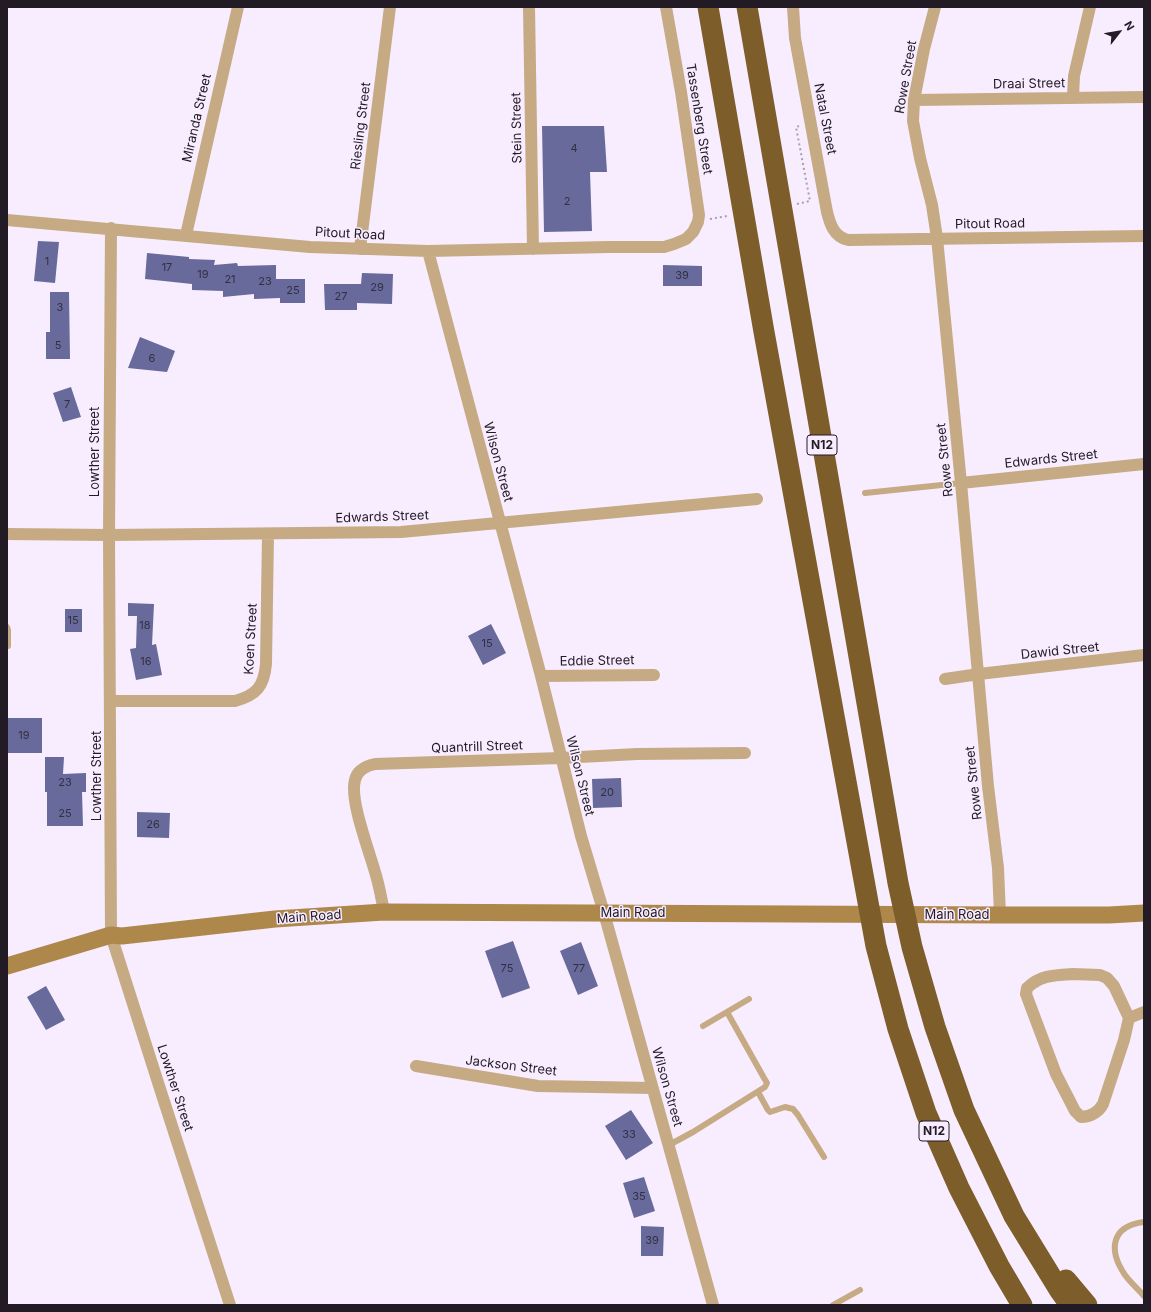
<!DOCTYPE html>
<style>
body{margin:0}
#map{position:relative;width:1151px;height:1312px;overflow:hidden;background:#f8ecff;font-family:Inter,sans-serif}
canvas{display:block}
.frame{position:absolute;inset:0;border:8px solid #221b26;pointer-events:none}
.north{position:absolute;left:1099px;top:12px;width:40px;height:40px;-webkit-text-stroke:3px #f8ecff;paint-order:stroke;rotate:59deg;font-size:11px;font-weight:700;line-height:16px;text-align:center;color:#221b26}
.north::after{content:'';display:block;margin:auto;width:14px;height:18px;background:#221b26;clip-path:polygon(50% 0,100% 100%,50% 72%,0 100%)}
</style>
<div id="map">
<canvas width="1151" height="1312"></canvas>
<div class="frame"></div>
<div class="north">N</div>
</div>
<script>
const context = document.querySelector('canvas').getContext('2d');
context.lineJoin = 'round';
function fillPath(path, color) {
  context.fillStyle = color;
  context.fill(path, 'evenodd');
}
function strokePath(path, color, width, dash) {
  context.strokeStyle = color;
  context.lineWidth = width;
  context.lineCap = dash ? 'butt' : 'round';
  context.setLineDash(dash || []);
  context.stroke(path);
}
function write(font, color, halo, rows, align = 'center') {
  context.font = font + ' Inter,sans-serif';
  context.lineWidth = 3;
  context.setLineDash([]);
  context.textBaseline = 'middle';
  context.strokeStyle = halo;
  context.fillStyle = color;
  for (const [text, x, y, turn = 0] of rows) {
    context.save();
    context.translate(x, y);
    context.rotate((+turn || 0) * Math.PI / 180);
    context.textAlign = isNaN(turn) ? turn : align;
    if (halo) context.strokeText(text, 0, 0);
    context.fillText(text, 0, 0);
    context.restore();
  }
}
fillPath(new Path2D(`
 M542,126H604L607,172H590L592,231L544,232Z
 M38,241L59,242L55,283L34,281Z
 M147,253L189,257V259L215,260L214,265L237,263L238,266L276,265V279H305V303H280V298L254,299V294L223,297V291L192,290V284L145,279Z
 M663,265L702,266V286H663Z
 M362,273L393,274L392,304L357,303V310H325L324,284H361Z
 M50,292H69L70,359H46V332H50Z
 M140,337L175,351L167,372L128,368Z
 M71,387L81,417L63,422L53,393Z
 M128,603L154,604L152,645L156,644L162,675L136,680L130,649L136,648L137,616H128Z
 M65,609H82V632H65Z
 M491,624L506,653L483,665L468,636Z
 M7,718H42V753H7Z
 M45,757H64L63,774L86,773V792H82L83,826H47V792H45Z
 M621,778L622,807L593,808L592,779Z
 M137,812L170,813L169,838L137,837Z
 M513,941L530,988L502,998L485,951Z
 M581,942L598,986L578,995L560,951Z
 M46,986L65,1020L46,1030L27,997Z
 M631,1110L653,1143L626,1160L605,1126Z
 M644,1177L655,1211L634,1218L623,1183Z
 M641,1226L664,1227L663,1256H641Z`), '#676a9a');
strokePath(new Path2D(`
 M797,204L810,201L796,127L799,126
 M710,219L727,216`), '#a99eae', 2, [2, 3]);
strokePath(new Path2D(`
 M865,493L961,483
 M7,627L8,630V646
 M703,1026L749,999
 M758,1092L768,1110L770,1112L785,1107L793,1109L798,1115L824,1157
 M669,1145L693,1132L765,1087L767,1083L764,1078L727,1012
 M1144,1222C1111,1226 1108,1250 1125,1275C1130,1282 1138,1289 1144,1296
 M833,1305L860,1290`), '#c5aa84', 6);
strokePath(new Path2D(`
 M529,7L533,249
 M793,7L795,38L827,212C830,224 834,237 848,240L1144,236
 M935,7L924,49L914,100L913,121L920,158L932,205L937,238L961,483L988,786L998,868L1000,915
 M1073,97L1074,76L1090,7
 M914,100L1144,97
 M7,220L310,247L428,251L609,247H664L674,244L686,239L693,232L698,222L699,215L681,92L666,7
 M111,228L109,535L111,935L162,1095L230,1305
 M186,235L238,7
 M360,249L390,7
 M428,251L541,676L581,836L604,913L713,1305
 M961,483L1144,464
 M7,534L109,535L401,532L757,499
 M541,676L654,675
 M945,679L979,674L1144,655
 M110,701H235C257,695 264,686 266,664L268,534
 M384,912C382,901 380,890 377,879C371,855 349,801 355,780C357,770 366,766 375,764L561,758L637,754L745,753
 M1073,974L1100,975L1107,978L1114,986L1129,1018L1124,1040L1103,1104C1099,1112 1090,1117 1081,1117L1075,1111L1056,1074L1026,994L1027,988C1040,975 1055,975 1073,974Z
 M1129,1018L1144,1012
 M416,1066L538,1086L652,1088`), '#c5aa84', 12);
strokePath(new Path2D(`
 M7,966L111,935L122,936L275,919L384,912L1000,915H1109L1144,913`), '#ae874b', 17);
strokePath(new Path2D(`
 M708,7L764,332L876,946L898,1029L926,1113L959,1188L999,1266L1022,1305
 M747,7L898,883L912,947L935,1027L964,1110L1014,1216L1060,1291L1070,1305
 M1066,1280L1087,1305`), '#7d5d29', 21);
write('11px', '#332f43', null, [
 ["4",574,149],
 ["2",567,202],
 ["1",47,262],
 ["17",167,268],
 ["19",203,275],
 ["39",682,276],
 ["21",230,280],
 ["23",265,282],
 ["29",377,288],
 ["25",293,291],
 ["27",341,297],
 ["3",60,308],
 ["5",58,346],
 ["6",152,359],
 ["7",67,405],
 ["15",73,621],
 ["18",145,626],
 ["15",487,644],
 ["16",146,662],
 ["19",24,736],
 ["23",65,783],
 ["20",607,793],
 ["25",65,814],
 ["26",153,825],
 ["75",507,969],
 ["77",579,969],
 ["33",629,1135],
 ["35",639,1197],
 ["39",652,1241]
]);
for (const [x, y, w] of [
 [822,445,30],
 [934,1131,30]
]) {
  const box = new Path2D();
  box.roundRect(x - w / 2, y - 10, w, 20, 3);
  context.fillStyle = '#f8ecff';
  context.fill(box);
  strokePath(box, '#221b26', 1);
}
write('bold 12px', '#221b26', null, [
 ["N12",822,445],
 ["N12",934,1131]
]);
write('13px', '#221b26', '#f8ecff', [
 ["Rowe Street",906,77,-80],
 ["Draai Street",1029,84,-1],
 ["Miranda Street",197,118,-77],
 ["Tassenberg Street",699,119,81],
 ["Natal Street",825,119,79],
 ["Riesling Street",361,126,-83],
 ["Stein Street",517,128,-91],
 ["Pitout Road",990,224,-1],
 ["Pitout Road",350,234,3],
 ["Lowther Street",95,452,-90],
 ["Edwards Street",1051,459,-6],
 ["Rowe Street",945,460,-96],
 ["Wilson Street",498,462,75],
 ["Edwards Street",382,517,-2],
 ["Koen Street",251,639,-87],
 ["Dawid Street",1060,651,-6],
 ["Eddie Street",597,661,-1],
 ["Quantrill Street",477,747,-2],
 ["Lowther Street",97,776,-90],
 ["Wilson Street",580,776,76],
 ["Rowe Street",974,783,-96],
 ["Main Road",633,913],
 ["Main Road",957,915],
 ["Main Road",309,917,-4],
 ["Jackson Street",511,1066,7],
 ["Wilson Street",667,1087,74],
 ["Lowther Street",175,1088,72]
]);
</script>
